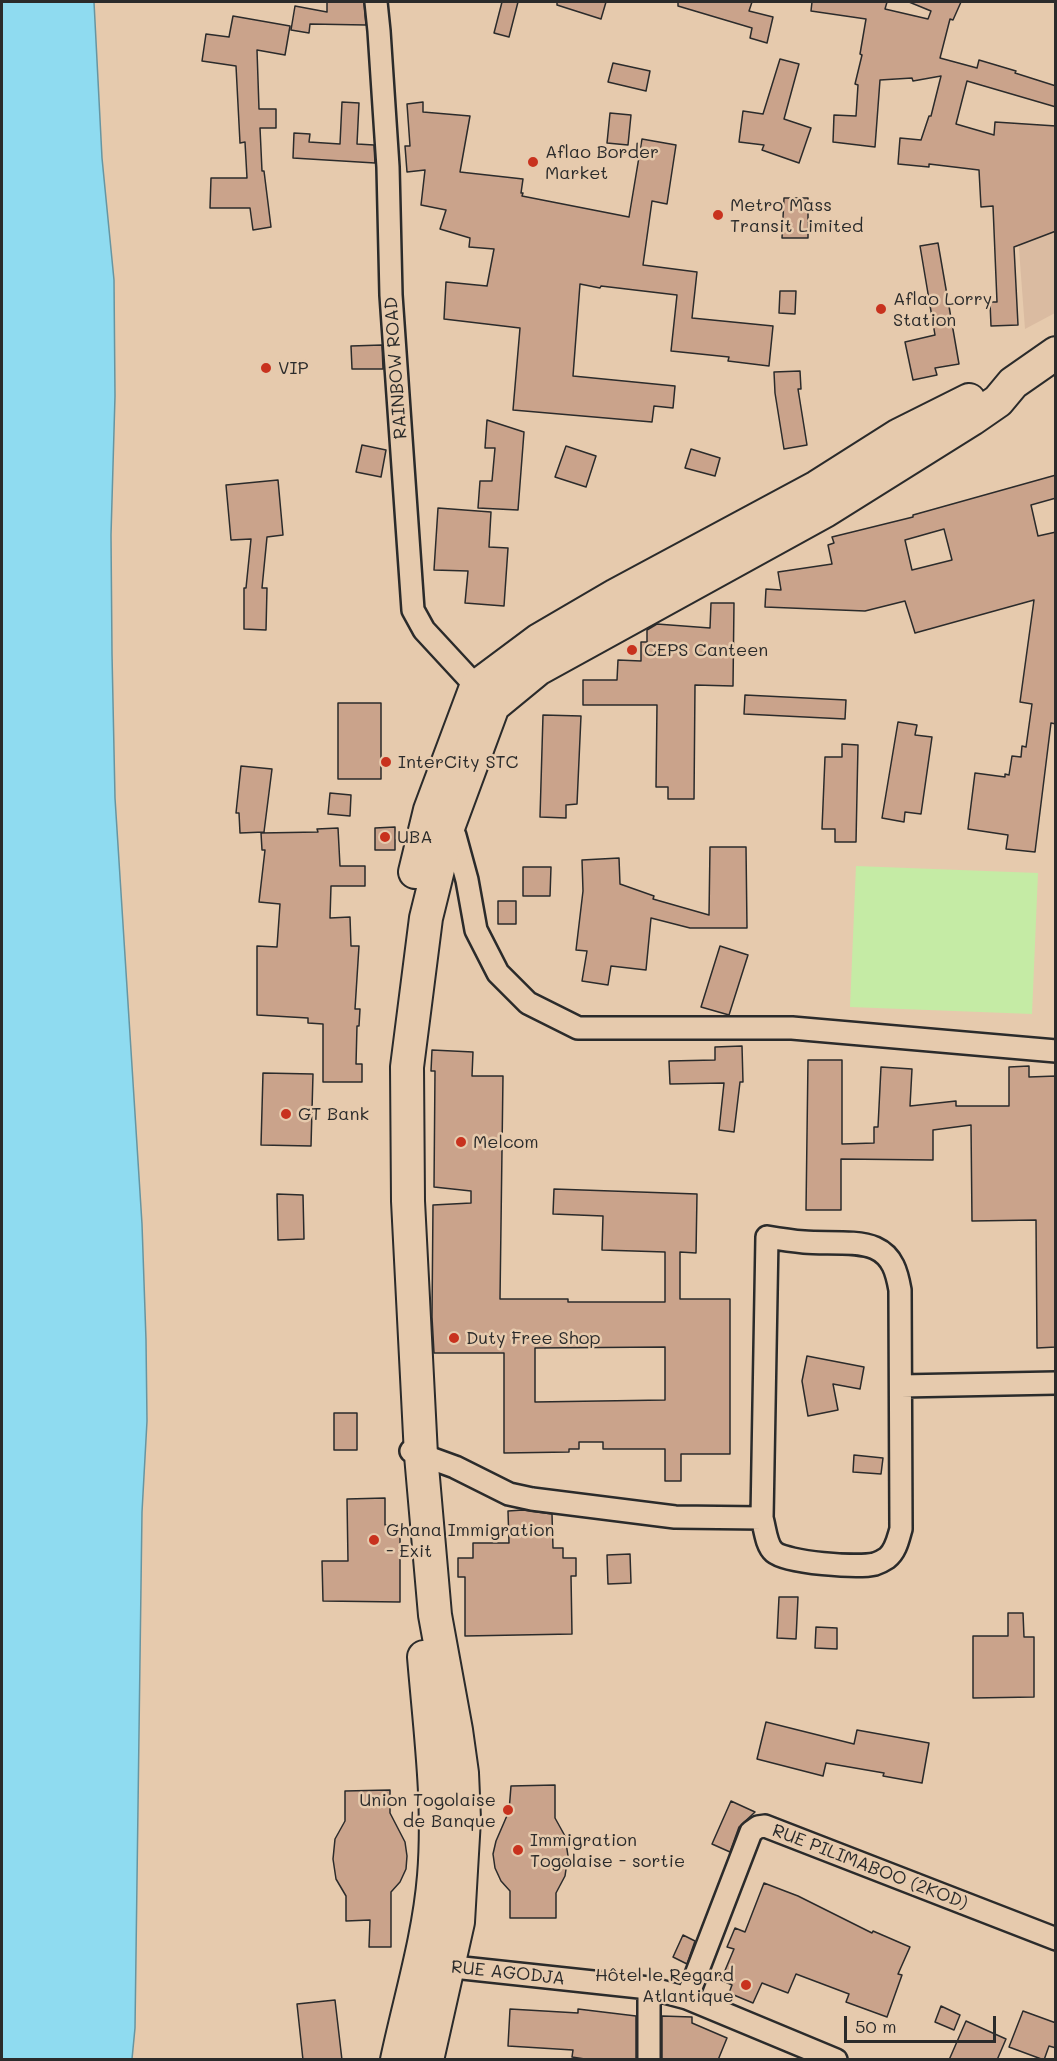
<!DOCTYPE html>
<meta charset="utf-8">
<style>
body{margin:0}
#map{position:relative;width:1057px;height:2061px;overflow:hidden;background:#e6caad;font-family:Mali,sans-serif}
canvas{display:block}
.frame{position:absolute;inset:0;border:3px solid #2b2b2b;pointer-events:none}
.scale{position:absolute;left:844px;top:2016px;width:152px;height:27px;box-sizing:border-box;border:3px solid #2b2b2b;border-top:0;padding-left:8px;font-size:18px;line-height:21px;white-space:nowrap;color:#2b2b2b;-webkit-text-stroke:4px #e6caad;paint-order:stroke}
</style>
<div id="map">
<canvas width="1057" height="2061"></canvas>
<div class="frame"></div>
<div class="scale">50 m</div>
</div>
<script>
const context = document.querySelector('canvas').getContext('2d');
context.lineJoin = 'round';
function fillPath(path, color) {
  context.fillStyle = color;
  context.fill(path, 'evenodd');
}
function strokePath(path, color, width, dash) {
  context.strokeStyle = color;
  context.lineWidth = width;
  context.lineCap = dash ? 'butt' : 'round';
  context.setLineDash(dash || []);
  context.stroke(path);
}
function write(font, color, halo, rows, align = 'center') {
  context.font = font + ' Mali,sans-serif';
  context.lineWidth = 5;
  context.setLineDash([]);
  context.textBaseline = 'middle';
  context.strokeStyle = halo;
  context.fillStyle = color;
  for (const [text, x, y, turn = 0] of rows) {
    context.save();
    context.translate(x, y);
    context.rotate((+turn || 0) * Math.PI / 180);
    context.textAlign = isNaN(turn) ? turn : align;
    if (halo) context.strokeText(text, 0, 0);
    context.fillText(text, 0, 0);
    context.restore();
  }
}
fillPath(new Path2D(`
 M1055,193V313L1025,329L1016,209Z`), '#dabba1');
fillPath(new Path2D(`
 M856,866L1038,873L1032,1014L850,1007Z`), '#c5eba5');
const water = new Path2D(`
 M2,2H94L102,158L114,280L115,396L111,535L112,654L115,798L142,1224L146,1340L147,1421L142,1512L135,2028L132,2059H2Z`);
fillPath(water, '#8fdbf0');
strokePath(water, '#6795a1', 1.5);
const building = new Path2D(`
 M327,2H364L366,25L310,24L309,33L291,30L295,6L327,12Z
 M502,2H518L509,37L494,33Z
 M557,2H606L601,19L557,5Z
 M678,2H752L749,11L773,17L767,43L750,38L752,28L678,6Z
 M812,2H887L885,9L928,19L931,11L909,2H961L953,20L950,19L940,58L977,68L979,60L1016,71L1015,73L1056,86V107L967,81L956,124L994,135L995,122L1056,126V231L1014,247L1018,325L991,326L990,302H997L993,206L981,207L979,170L929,164V167L898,164L900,138L921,140L929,116H931L941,76L913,81L912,78L880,80L875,147L833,142L834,115L856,116L858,85L855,84L862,55L860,54L866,19L811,11Z
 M233,16L290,26L285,55L257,50L259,109H276V128H260L262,171H264L271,227L253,230L250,208H210L211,178H247L245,142L240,143L236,66L202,61L206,34L229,37Z
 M780,59L799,64L784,119L811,128L799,163L762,150L764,145L739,142L743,111L763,114Z
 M613,63L650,71L646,91L608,82Z
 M342,102L359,103L357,144L374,145L375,163L293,158L294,133L310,134L309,142L340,144Z
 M423,102V112L470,116L460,172L523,179L521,193H523L522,196L629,217L642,139L676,145L667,204L652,201L643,265L697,272L692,318L773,326L769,366L728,361L729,357L671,351L677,295L601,286L600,288L580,284L573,376L675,386L673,408L654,406L652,422L513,410L520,328L444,319L446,282L487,286L494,249L469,247L470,238L440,229L446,210L421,205L425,170L407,172L405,146H410L407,104Z
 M610,113L631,115L628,145L607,143Z
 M784,198H808V238H782Z
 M938,243L959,364L935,368L937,375L913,380L905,342L935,335L920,246Z
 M780,291H796L795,314L779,313Z
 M382,345L383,369H352L351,346Z
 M800,371L801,389H798L807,445L784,449L775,393L774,372Z
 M487,420L524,432L518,510L478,508L480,481H492L495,448H485Z
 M362,445L386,450L381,477L356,472Z
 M566,446L596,456L586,487L555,477Z
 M691,449L720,458L715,476L685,468Z
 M1056,475V498L1031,505L1038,536L1056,532V724L1051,723L1035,852L1006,849L1008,835L968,829L975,773L1005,777V774L1009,775L1012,756L1021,757L1022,746L1026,747L1032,704L1020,702L1034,600L915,633L905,601L865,611L765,607L766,589L781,590L778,572L832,564L828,545L834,543L832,537L913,517V515ZM944,529L952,560L912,570L905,540Z
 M278,480L283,535L267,537L262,588H267L266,630L244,629V588H246L251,539L231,540L226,485Z
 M438,508L491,512L489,547L508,548L504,606L465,603L468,571L434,570Z
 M711,603H734L733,686L695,685L694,799H668V787H656L657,705H583V680H617L618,660L641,661V642H647V630L657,624L710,628Z
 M745,695L846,700L845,719L744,714Z
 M338,703H381V779H338Z
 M543,715L581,716L577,804L566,805V818L540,817Z
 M898,722L917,725L915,735L932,737L921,814L905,812L904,822L882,818Z
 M842,744L858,745L856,842H835V829H822L825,757H842Z
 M241,766L272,769L264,832L240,833L239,813H236Z
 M330,793L351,795L350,816L328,814Z
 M395,827V850H375V828Z
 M338,828L340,866H365V886H331L330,918L350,917L351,946H359L355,1009H360L359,1026H357L356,1064H362V1082H323V1024L308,1023V1018L257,1015V946L277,947L280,904L259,902L265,850H262L261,833L318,832L317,829Z
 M710,847H746L747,928H690L651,918L646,970L611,966L608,985L582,981L587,951L576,950L583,891L582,860L619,858L620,884L654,896L653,899L709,915Z
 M523,867H551L550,896H523Z
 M498,901H516V924H498Z
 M720,946L748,955L729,1015L701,1007Z
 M742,1046L743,1082H740L734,1132L719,1130L724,1083L670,1084L669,1061L715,1060V1047Z
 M432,1050L473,1052L472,1076H503L500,1299H568V1302H665V1252L602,1250L603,1216L553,1214L554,1189L697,1194L696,1253L680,1252V1299H730V1454H681V1481H665V1449H603V1442H579V1449H569V1452L504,1453V1353H434L432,1317L433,1205L471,1203V1191L434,1187L435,1071H431ZM665,1347V1400L535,1402V1348Z
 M808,1060H842V1144L874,1143V1127H878L881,1067L912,1069L910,1106L956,1101V1106H1009V1067L1029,1066V1077L1056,1076V1347L1037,1348L1036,1220L972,1221L971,1125L933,1130V1160L841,1159V1210H806Z
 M263,1073L313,1074L311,1146L261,1145Z
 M277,1194L303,1195L304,1239L278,1240Z
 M807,1356L864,1367L860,1389L833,1384L838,1410L808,1416L802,1381Z
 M334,1413H357V1450H334Z
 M854,1455L883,1458L881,1474L853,1472Z
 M385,1498V1525H400V1602L323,1601L322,1561H348L347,1499Z
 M523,1510L552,1514L553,1548H563V1558H576V1576H571L572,1634L465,1636V1577H458V1558H473V1543H509L508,1511Z
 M630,1554L631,1583L608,1584L607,1555Z
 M779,1597H798L796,1639L777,1638Z
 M1008,1613H1023L1024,1637H1034V1697L973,1698V1636H1008Z
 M816,1627L837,1628V1649L815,1648Z
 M766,1722L854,1744L857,1730L929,1743L922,1783L883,1776L884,1773L826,1763L823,1776L757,1759Z
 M555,1785V1818L565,1836L568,1856L565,1876L556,1893V1918H510V1891L501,1881L495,1868L493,1854L496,1841L509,1811L511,1786Z
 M390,1790V1813L405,1842L407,1856L406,1869L400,1882L391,1892V1947H369L370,1920L346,1921V1896L336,1879L333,1859L335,1839L345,1821V1791Z
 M731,1801L755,1812L739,1827L730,1852L712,1844Z
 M764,1883L798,1896L872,1933L873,1931L910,1947L898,1974L902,1975L887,2017L846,2002L849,1994L796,1974L788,1993L762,1983L753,2003L729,1993L732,1985L721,1980L734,1949L727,1947L735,1928L745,1932Z
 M683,1935L695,1941L687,1964L673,1957Z
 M335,2000L342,2060H303L297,2004Z
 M941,2006L960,2015L954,2030L935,2022Z
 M510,2009L578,2013V2009L636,2016V2060H591L572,2057L573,2050L508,2046Z
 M1023,2011L1056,2023V2048L1049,2046L1044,2060L1009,2047Z
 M662,2016L692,2017V2023L727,2038L718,2060H662Z
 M966,2021L1006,2039L997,2060H949Z`);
fillPath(building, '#caa38b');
strokePath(building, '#2b2b2b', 1.5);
const minor = new Path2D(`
 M376,2L379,31L388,167L391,295L413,610L424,630L485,696
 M449,825L455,836L467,880L476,930L498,973L528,1003L578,1028H792L1056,1051
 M901,1386L1056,1383
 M411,1451L455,1467L509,1494L532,1499L675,1517L762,1518L767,1237C779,1239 792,1241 804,1242C824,1244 857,1240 875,1248C893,1256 897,1273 900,1290L901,1529C898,1539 896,1551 887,1558C884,1560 878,1563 875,1564C858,1568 787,1563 774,1552C766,1545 765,1528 762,1518
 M435,1965L649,1988L687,1998L836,2060
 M687,1998L751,1832L758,1827L765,1826L1056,1939
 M649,2060V1988`);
const highway = new Path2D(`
 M415,872L430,810L476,687L539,640L616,595L817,487L899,435L969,400
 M397,2060C410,1999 429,1938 434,1876C440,1803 430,1729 424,1657
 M427,2060L458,1922L464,1819L462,1773L456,1730L435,1615L421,1455L408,1201L407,1067L426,918L449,825L493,706L538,669L825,511L972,419L998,401L1013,383L1056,353`);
strokePath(minor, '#2b2b2b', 26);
strokePath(highway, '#2b2b2b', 36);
strokePath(minor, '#e6caad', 21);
strokePath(highway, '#e6caad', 32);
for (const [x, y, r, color] of [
 [533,162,6,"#c8321e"],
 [718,215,6,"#c8321e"],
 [881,309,6,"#c8321e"],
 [266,368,6,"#c8321e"],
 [632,650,6,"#c8321e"],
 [386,762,6,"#c8321e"],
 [385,837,6,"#c8321e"],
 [286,1114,6,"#c8321e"],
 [461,1142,6,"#c8321e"],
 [454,1338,6,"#c8321e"],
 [374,1540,6,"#c8321e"],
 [508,1810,6,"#c8321e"],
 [518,1850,6,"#c8321e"],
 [746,1985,6,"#c8321e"]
]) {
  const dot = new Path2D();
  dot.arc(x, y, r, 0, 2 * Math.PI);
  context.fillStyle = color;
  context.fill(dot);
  strokePath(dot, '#e6caad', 2);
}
write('18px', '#2b2b2b', '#e6caad', [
 ["Aflao Border",545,152],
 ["Market",545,173],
 ["Metro Mass",730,205],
 ["Transit Limited",730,226],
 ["Aflao Lorry",893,299],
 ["Station",893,320],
 ["VIP",278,368],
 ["CEPS Canteen",644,650],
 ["InterCity STC",398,762],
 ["UBA",397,837],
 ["GT Bank",298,1114],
 ["Melcom",473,1142],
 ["Duty Free Shop",466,1338],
 ["Ghana Immigration",386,1530],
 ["- Exit",386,1551],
 ["Union Togolaise",496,1800,"right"],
 ["de Banque",496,1821,"right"],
 ["Immigration",530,1840],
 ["Togolaise - sortie",530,1861],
 ["Hôtel le Regard",734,1975,"right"],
 ["Atlantique",734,1996,"right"]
], 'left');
write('18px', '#2b2b2b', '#e6caad', [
 ["RAINBOW ROAD",396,368,-94],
 ["RUE PILIMABOO (2KOD)",870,1867,21],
 ["RUE AGODJA",508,1973,6]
]);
</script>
